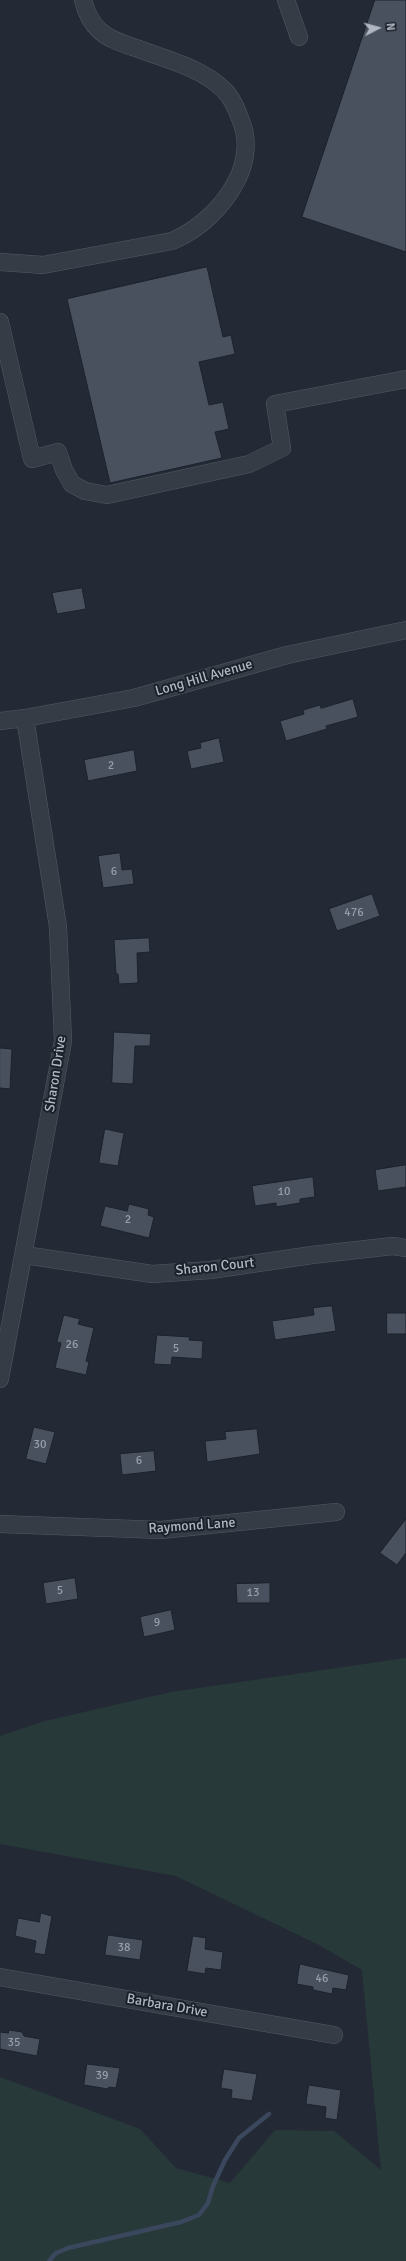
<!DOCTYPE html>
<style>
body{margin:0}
#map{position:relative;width:406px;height:2261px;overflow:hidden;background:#232a35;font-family:Signika,sans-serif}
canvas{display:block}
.north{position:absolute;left:358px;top:8px;width:40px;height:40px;-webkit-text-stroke:3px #1b212a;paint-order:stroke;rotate:84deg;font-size:11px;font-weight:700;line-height:16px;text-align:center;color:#b0b7c2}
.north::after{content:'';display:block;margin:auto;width:14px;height:18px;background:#b0b7c2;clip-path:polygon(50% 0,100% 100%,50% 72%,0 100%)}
</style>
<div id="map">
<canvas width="406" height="2261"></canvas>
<div class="north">N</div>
</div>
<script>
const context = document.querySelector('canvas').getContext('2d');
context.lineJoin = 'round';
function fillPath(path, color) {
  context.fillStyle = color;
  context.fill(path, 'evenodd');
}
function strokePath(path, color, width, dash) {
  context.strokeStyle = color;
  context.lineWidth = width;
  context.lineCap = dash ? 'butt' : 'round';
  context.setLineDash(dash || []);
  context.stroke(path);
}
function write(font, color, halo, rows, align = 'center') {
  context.font = font + ' Signika,sans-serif';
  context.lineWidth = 4;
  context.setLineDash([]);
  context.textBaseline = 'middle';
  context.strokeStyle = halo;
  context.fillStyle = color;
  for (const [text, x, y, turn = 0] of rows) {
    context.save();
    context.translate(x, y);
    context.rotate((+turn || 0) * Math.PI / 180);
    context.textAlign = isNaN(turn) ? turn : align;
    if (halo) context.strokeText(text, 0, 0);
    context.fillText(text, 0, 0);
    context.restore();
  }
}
fillPath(new Path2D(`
 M406,1658V2261H0V2077L140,2129L176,2168L230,2183L275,2130L334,2131L381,2170L362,1970L321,1946L176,1876L0,1844V1736L45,1721L171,1692Z`), '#28393a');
strokePath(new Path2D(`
 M49,2261L56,2253L68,2248L181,2222L199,2215L208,2203L213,2186L225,2160L239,2138L269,2114`), '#3a475d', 4.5);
const building = new Path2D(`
 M375,0H406V252L302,217Z
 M207,267L223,337L231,335L235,354L199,362L209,405L223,402L229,429L215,432L222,458L110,483L67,299Z
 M82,588L86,609L57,614L52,593Z
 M353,699L358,717L326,726L327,729L286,741L280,721L304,714L303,710L320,705L321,708Z
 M219,738L224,762L191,769L187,751L201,748L200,743Z
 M134,750L137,771L88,781L84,760Z
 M120,853L122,870L132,869L134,884L103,888L98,856Z
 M372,894L380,916L337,931L329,909Z
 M149,938L150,952L137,953L138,983L119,984L118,974H116L114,940Z
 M114,1032L151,1034L150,1046H135L133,1084L112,1083Z
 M0,1048L12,1049L10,1089L0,1088Z
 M105,1129L124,1133L118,1166L99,1163Z
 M406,1165V1187L378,1191L375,1170Z
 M313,1177L315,1197L300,1199V1203L276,1207V1203L255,1206L252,1186Z
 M129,1204L149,1209L148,1215L154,1217L149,1238L100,1226L105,1206L127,1211Z
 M332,1306L336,1331L275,1340L272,1321L314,1315L313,1308Z
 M387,1313H406V1334H387Z
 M64,1315L80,1319L78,1324L94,1328L86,1361L89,1362L86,1375L55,1368L61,1343L57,1342Z
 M157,1335L190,1337L189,1340L203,1341L202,1359L172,1357L171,1365L154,1364Z
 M34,1427L55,1432L46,1464L26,1459Z
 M257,1429L260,1454L207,1462L205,1441L226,1439L225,1432Z
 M154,1451L156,1471L122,1475L120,1454Z
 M406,1519V1553L397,1565L380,1553Z
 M75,1578L78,1599L46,1604L43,1583Z
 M270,1583V1603H237L236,1584Z
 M171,1610L175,1630L144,1637L140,1617Z
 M41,1913L52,1916L45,1955L34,1953L36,1941L15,1936L18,1918L39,1922Z
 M108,1935L143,1940L140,1960L105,1955Z
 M193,1936L206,1938L205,1949L223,1952L221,1970L206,1968L205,1974L187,1971Z
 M300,1964L349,1975L346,1990L333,1988L332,1994L313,1990V1987L297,1984Z
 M9,2030L22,2032L24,2036L40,2039L37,2056L0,2049V2032L8,2033Z
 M87,2064L120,2068L116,2088L109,2087L108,2089L84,2085Z
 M224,2069L257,2074L252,2101L231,2098L232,2090L221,2088Z
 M309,2085L341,2090L337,2120L325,2118L326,2107L306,2104Z`);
fillPath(building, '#49515f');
strokePath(building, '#1d232d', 1);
const minor = new Path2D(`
 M286,0L299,37
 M0,262L43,265L172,241C199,230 224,206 237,180C246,162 249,140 241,121C237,110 232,97 223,89C200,67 165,59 136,48C124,44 110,40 100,31C91,23 86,12 83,0
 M0,322L32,459L58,452L64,470L72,484L85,491L107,495L249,464L282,448L275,404L406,379
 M0,721L25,718L134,698L287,655L406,630
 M24,1255L152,1274L211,1270L312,1255L393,1246L406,1248
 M0,1379L63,1041L58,927L25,718
 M0,1524L161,1530L336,1512
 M0,1977L334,2035`);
strokePath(minor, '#535a64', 18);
strokePath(minor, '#363c46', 17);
write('12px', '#969ea9', null, [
 ["2",111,766],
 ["6",114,872],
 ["476",354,913],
 ["10",284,1192],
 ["2",128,1220],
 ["26",72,1345],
 ["5",176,1349],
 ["30",40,1445],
 ["6",139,1461],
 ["5",60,1591],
 ["13",253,1593],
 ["9",157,1623],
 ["38",124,1948],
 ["46",322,1979],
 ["35",14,2043],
 ["39",102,2076]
]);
write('14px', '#b0b7c2', '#1b212a', [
 ["Long Hill Avenue",204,678,-16],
 ["Sharon Drive",56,1074,-81],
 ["Sharon Court",215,1267,-6],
 ["Raymond Lane",192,1526,-4],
 ["Barbara Drive",167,2006,10]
]);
</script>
